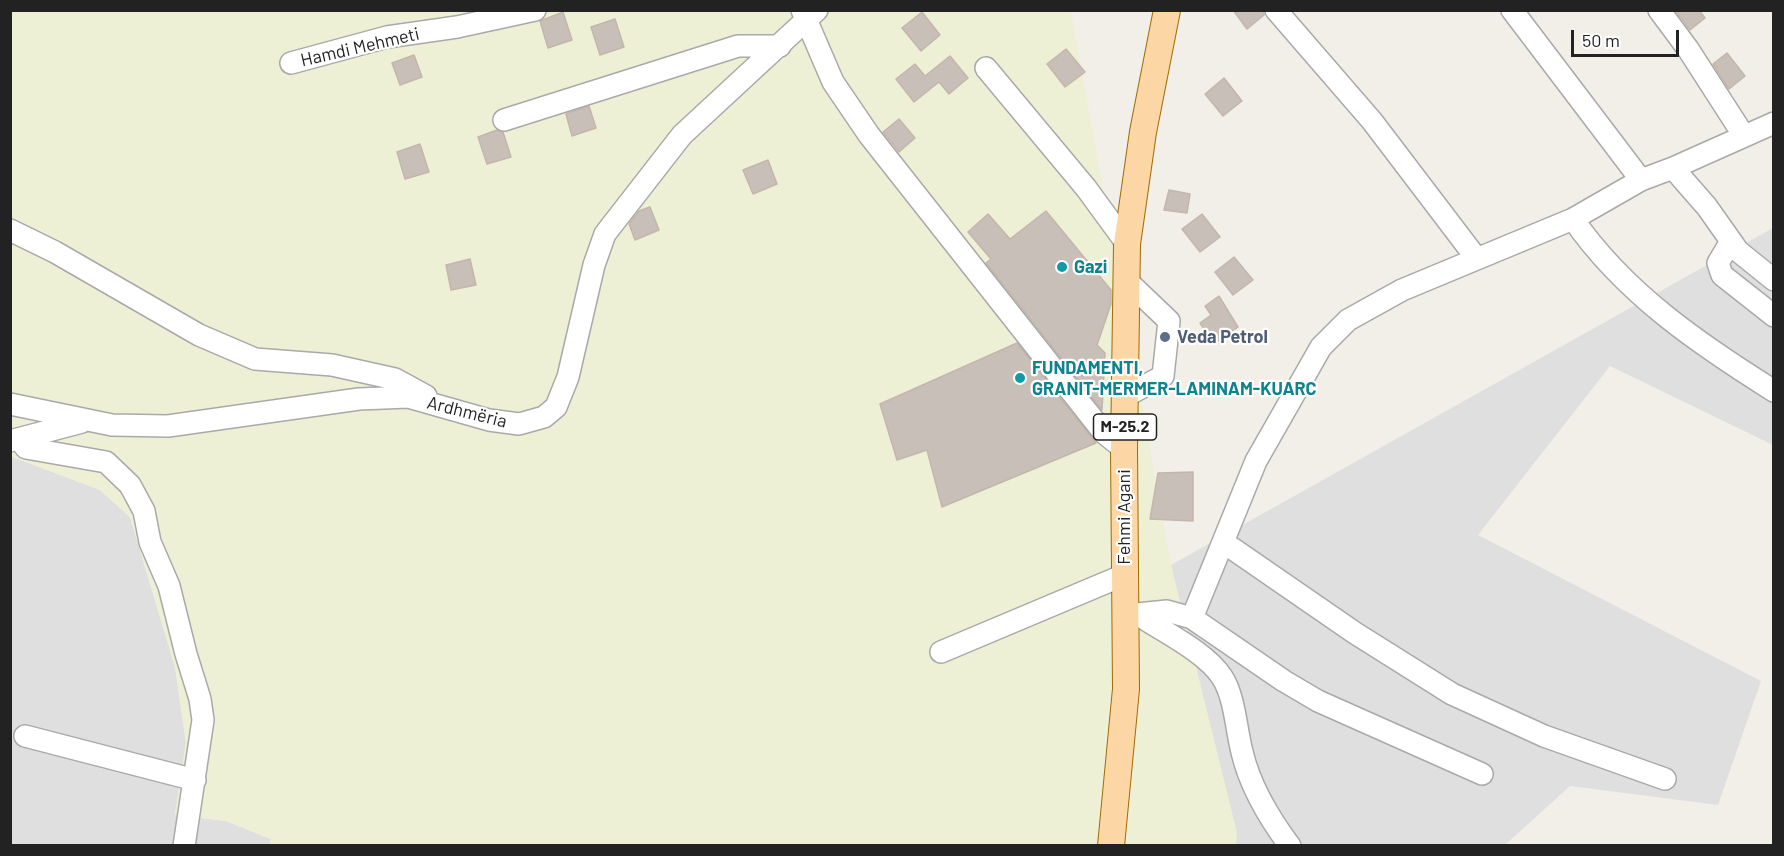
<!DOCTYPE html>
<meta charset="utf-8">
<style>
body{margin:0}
#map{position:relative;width:1784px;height:856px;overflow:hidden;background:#f2efe9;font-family:Barlow,sans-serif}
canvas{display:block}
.frame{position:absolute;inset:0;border:12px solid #222;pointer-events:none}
.scale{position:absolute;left:1571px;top:30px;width:108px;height:27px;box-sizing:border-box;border:3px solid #222;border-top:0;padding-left:8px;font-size:18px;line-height:21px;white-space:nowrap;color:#222;-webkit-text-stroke:4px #fff;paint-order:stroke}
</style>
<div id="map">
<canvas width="1784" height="856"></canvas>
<div class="frame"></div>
<div class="scale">50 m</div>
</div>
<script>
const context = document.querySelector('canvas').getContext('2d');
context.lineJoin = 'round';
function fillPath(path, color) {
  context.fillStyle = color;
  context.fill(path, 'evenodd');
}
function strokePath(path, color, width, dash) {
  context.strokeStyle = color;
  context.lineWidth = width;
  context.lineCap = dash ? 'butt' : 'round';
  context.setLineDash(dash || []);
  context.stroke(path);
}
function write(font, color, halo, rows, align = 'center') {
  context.font = font + ' Barlow,sans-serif';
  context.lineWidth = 4.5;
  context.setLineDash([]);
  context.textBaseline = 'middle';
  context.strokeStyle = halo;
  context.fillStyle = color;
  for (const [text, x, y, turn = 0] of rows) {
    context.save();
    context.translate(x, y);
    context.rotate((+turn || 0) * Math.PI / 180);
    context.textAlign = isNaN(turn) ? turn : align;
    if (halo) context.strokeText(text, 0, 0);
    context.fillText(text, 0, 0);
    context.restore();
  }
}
fillPath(new Path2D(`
 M1773,228V445L1610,366L1478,535L1761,681L1718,805L1570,786L1505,845L1095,846L1171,565Z
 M10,456L100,490L130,517L175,667L186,743L175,815L226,821L271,839L270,845H11Z`), '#e0dfdf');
fillPath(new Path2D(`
 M10,11H1071L1171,565L1237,833L1236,845L270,846L271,839L226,821L175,815L186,743L175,667L130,517L100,490L11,456Z`), '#eef0d5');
const building = new Path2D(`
 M1233,10H1264V15L1247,29Z
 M1675,10H1699L1705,18L1690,30Z
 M563,12L572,40L548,48L540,21Z
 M922,12L940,35L921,51L902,28Z
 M615,19L624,47L600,55L591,27Z
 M1066,49L1085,72L1065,87L1047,64Z
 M1727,53L1745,76L1729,89L1713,64Z
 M414,55L422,77L400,85L392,63Z
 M950,56L968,78L949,94L939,82L914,102L896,79L915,64L925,76Z
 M1224,78L1242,101L1223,116L1205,94Z
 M589,106L596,128L572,136L566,114Z
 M899,119L915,138L899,152L883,132Z
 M497,130L503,132L511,157L487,164L478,137Z
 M420,144L429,172L405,179L397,152Z
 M768,160L777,184L753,194L743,170Z
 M1169,190L1190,194L1187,213L1164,210Z
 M650,207L659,230L635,240L629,224L639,211Z
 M1046,211L1111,290V304L1097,345L1105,353L1102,410L986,263L991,259L968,232L988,214L1010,239Z
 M1202,214L1220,237L1200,252L1182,229Z
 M1234,257L1253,280L1233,295L1215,272Z
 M470,259L476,285L451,290L446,265Z
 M1219,296L1238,327L1214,344L1200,323L1211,315L1205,306Z
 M1017,343L1096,443L942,507L927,450L897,460L880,404Z
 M1193,472V521L1150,519L1158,473Z`);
fillPath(building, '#c7bfb8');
strokePath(building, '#c4b6ab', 1.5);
const minor = new Path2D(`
 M802,10L833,82L869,135L1104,433L1124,449
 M1276,10L1372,121L1477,259
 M1512,10L1641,180
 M1659,10L1688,49L1744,136
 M291,63L387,37L457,27L535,10
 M986,68L1086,188L1127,244
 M504,120L738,46H780
 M1673,168L1707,207L1731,241L1718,263L1722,275L1774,316
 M1573,219C1624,293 1699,344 1774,391
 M10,230L55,252L199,335L255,359L332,365L395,379L426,396
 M1731,241L1738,251L1774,280
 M1126,396L1163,376L1169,321L1126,280
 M10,404L112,425L168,426L359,399L408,397L489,420L519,424L544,417L556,407L568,377L594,265L605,234L682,135L817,10
 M19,439L26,448L106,462L130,485L144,511L150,542L169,586L186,654L200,699L203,720L184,846
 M10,441L82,422
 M1223,542L1355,633L1452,694L1544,736L1665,779
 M1131,613L1137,614C1162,631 1206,652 1222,677C1235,697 1236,729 1242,752C1250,786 1269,818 1290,846
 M1137,614L1167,611L1192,618L1284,681L1318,701L1482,774
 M1192,618L1256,461L1321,347L1348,320L1402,290L1573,219L1641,180L1673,168L1774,123
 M941,652L1124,575
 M25,736L195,780`);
const major = new Path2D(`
 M1111,846L1126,689L1124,449L1127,244L1143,132L1167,10`);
strokePath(minor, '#a9a9a9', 24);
strokePath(major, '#a06b00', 28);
strokePath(minor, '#fff', 21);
strokePath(major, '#fcd6a4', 26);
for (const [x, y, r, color] of [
 [1062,267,6,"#0f9aa8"],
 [1165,337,6,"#5c6f8a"],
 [1020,378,6,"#0f9aa8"]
]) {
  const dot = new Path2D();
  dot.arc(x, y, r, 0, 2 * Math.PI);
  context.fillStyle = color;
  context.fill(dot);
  strokePath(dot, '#fff', 2);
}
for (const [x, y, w] of [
 [1125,427,63]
]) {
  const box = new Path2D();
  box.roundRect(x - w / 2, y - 13, w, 26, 4.5);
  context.fillStyle = '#fff';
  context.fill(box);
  strokePath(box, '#222', 1.5);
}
write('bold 16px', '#222', null, [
 ["M-25.2",1125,427]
]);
write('18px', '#222', '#fff', [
 ["Hamdi Mehmeti",360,47,-13],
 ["Ardhmëria",467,412,14],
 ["Fehmi Agani",1124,517,-90]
]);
write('bold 18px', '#0d838f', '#fff', [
 ["Gazi",1074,267],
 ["FUNDAMENTI,",1032,368],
 ["GRANIT-MERMER-LAMINAM-KUARC",1032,389]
], 'left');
write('bold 18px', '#4e5e75', '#fff', [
 ["Veda Petrol",1177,337]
], 'left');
</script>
